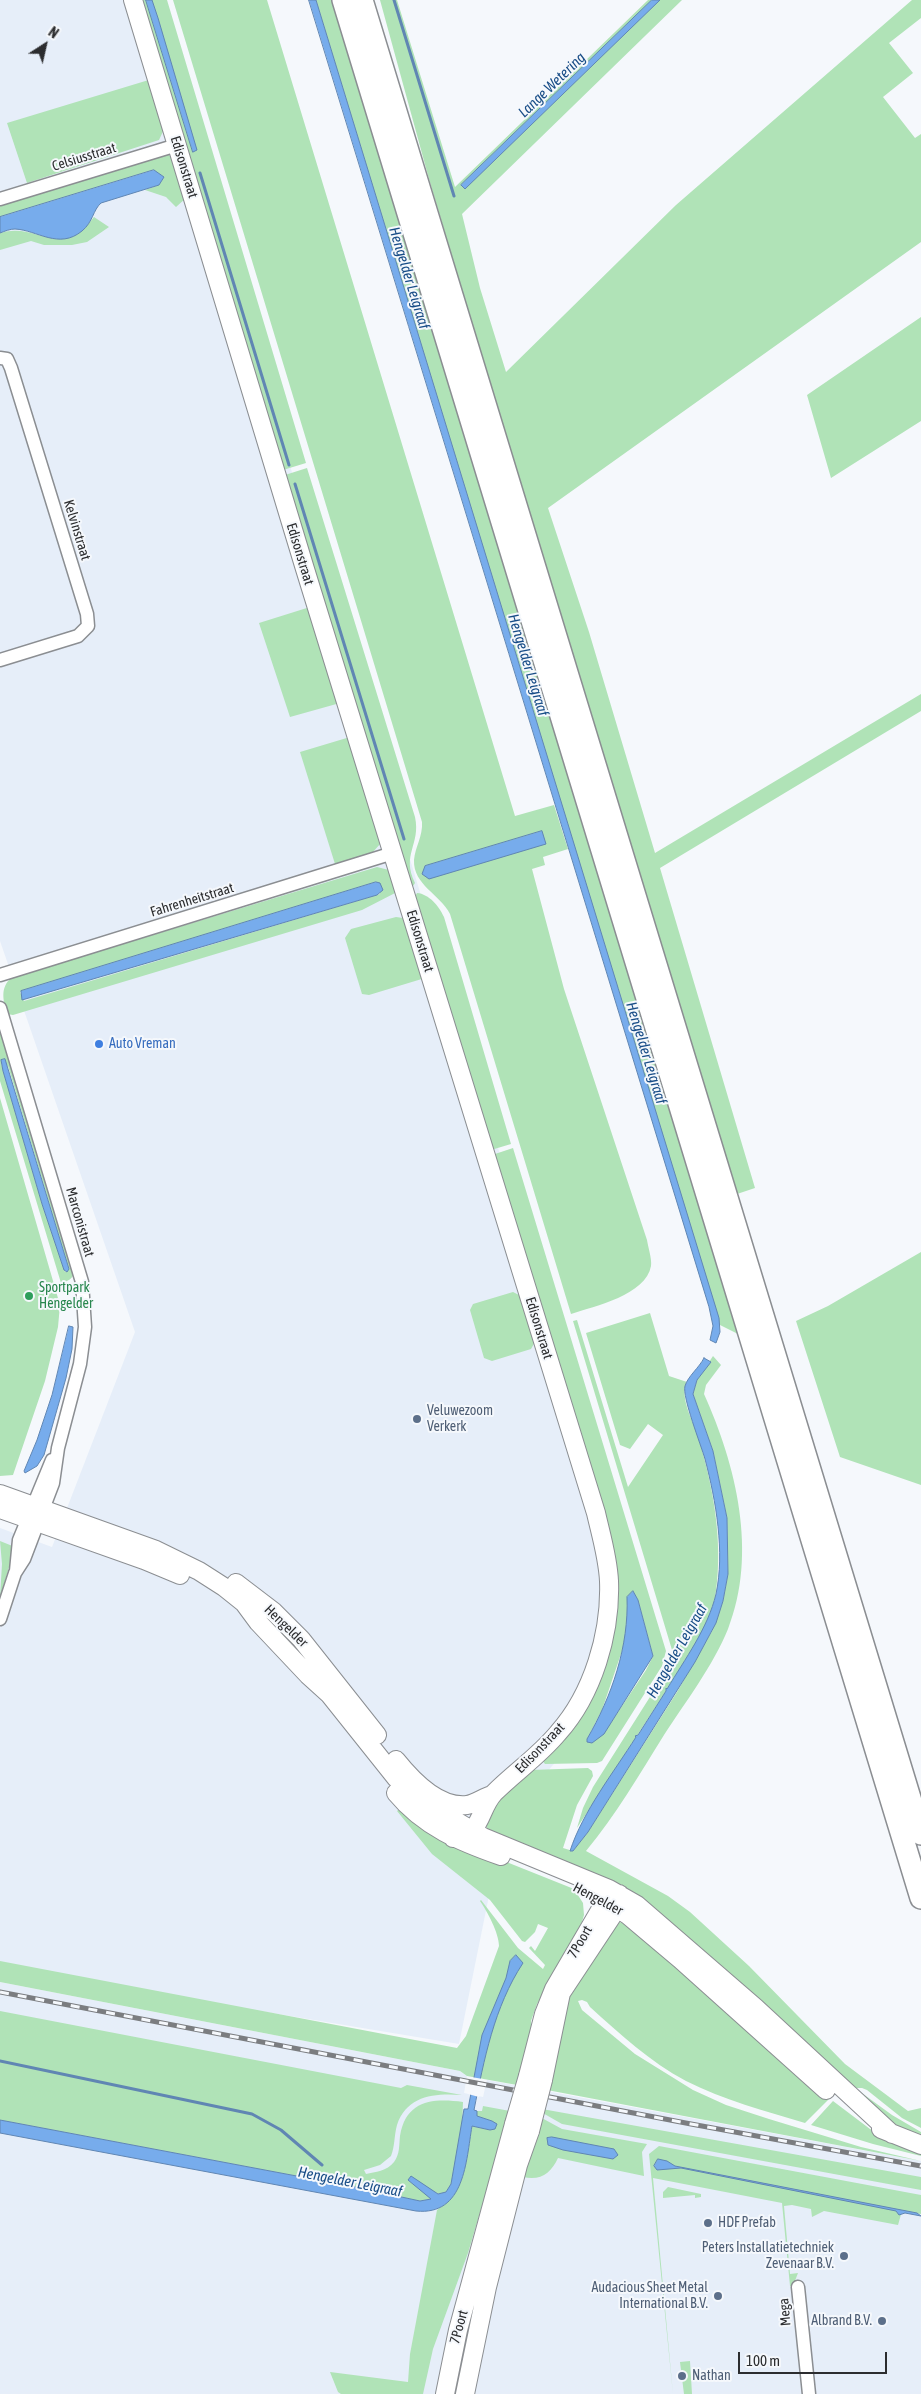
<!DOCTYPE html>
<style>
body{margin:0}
#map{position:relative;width:921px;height:2394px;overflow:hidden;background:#f5f8fc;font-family:"Asap Condensed",sans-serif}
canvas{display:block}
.north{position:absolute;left:20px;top:20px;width:50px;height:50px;-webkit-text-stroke:4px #f5f8fc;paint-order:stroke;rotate:35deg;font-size:14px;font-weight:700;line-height:20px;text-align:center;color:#2c2d2f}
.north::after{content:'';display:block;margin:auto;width:18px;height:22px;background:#2c2d2f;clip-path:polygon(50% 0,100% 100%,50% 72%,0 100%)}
.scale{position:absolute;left:738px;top:2352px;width:149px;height:22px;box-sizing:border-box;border:2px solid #2c2d2f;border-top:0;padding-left:6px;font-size:15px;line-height:18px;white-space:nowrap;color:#2c2d2f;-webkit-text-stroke:4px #f5f8fc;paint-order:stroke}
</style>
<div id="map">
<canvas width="921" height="2394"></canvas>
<div class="north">N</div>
<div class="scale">100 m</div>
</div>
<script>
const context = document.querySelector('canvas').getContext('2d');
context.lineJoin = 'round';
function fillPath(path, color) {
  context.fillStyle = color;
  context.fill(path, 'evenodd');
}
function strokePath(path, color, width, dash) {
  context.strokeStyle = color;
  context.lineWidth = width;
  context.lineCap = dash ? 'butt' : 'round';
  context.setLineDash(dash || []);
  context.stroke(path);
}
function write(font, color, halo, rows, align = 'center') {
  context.font = font + ' "Asap Condensed",sans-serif';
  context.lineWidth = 4;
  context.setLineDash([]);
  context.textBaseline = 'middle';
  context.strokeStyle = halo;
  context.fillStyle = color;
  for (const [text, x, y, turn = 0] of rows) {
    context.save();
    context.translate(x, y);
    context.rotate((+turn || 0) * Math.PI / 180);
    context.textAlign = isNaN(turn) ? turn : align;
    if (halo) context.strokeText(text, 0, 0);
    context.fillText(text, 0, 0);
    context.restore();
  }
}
fillPath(new Path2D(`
 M0,0H148L602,1489L633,1600L583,1730L516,1808L495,1866L459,2044L0,1968V1528L52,1547L135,1332L0,941Z
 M0,1982L460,2071L467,2076L464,2093L483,2097L487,2080L921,2161V2394H0Z`), '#e6eef9');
fillPath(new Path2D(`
 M139,0H167L306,463L283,470Z
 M173,0H267L515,816L554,805L568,849L543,857L545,865L532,869L564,989L647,1240C648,1247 652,1259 651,1266C646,1295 595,1306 571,1314L450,914C440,894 413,885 414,860C415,847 423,836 422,822Z
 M316,0H332L738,1334L720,1325Z
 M380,0H397L455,187L648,0H682L462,214L480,288L506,372L676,205L912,0H921V18L889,43L913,73L883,97L915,138L921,134V242L548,508L589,632L655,853L921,694V711L660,868L755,1188L737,1194L487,374L429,179Z
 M152,79L166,125L159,140L27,183L7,123Z
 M160,155H169L174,160L186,198L176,207L166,197L145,190L159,185L164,177L153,170L0,217V204Z
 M94,217L109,227L87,242L72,245H44L31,241L0,250V233C38,221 59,262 94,217Z
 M921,317V421L831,478L807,395Z
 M307,468L415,817C421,845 401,854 415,883L413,886H410L285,475Z
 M310,607L340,703L290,717L259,623Z
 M350,737L381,843L372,853L335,864L300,752Z
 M377,867L389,870L399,891L362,910L13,1015L7,1014C3,1000 0,988 11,978ZM376,882H379L380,894L377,895L24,1001L20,992Z
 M417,893C429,894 439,906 444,917L511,1144L491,1150L413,900Z
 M396,917L403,918L406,921L425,978L369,995L362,994L345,938L351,929Z
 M0,1027L74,1272C73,1279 68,1281 61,1283L0,1081ZM1,1063L8,1066L69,1269L65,1272L42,1204Z
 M0,1098L60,1305L58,1327L45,1381L13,1475L0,1476Z
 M513,1148L666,1651L662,1666L602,1761L597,1763L545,1764L542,1760L562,1736L613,1593L492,1155ZM633,1592L638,1600L653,1656L646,1670L610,1724L587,1739L602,1710L624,1645Z
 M921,1252V1485L840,1457L796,1321L828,1306Z
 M513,1292L523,1297L536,1340L531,1349L492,1361L484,1358L470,1310L473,1304Z
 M650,1313L669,1376L687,1382C679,1397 693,1421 698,1436C713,1486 723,1539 716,1591C712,1626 685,1659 667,1689L666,1688V1691L577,1828L583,1808L593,1787L667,1670L670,1664L672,1650L663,1620L573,1321L577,1320L628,1487L663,1435L648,1424L630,1449L620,1445L586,1333Z
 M713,1356L721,1365L706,1385L704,1394C736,1465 758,1553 728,1629C714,1664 685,1703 664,1735C639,1775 616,1815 586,1851L668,1896L690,1912L749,1966L845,2064L908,2111L921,2108V2128L902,2118L867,2090L862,2088H854L663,1921L489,1833L485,1823L486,1813L530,1770L588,1768L592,1771L593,1776L577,1805L563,1848L573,1851L588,1832L677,1692L712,1631L723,1601L728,1574L727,1518L713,1451L693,1394L697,1380Z
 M0,1541L15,1547L0,1597L2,1564Z
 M402,1807L499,1859L574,1889L583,1903L584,1915L582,1922L537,2004L531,2021L532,2033L517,2085L467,2076L460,2071L0,1982V1961L457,2048L466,2036L499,1946C499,1933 487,1911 480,1901L481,1900L518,1948L543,1969L545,1965L529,1948L531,1946L535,1951L548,1928L538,1924L535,1932L525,1942L522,1941L490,1900L432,1854L397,1811Z
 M618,1922L625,1923L651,1939L830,2098L805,2123C765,2111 724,2100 686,2081C650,2062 620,2034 590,2007L587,2002L582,2000L578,2001L582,2010L635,2054L693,2090L726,2105L769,2119L861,2147L921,2161L547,2090L569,1985L612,1925Z
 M0,2011L401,2088L407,2085L462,2095C435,2093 407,2095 397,2125C394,2136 395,2146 391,2156L380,2165L364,2170L366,2174C375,2172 387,2171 394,2162C400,2154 399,2145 400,2136C406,2100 433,2098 463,2102L462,2128L451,2184L446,2192L439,2194L408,2180L431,2197V2199L420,2201L346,2185L343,2182L339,2184L0,2120Z
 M859,2091L892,2115L921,2132V2139L893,2124L856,2092Z
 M833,2101L870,2129L921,2152V2156L873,2144L811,2125Z
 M483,2106L510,2111L468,2253L433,2349L423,2394H341L338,2392L330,2372L408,2382L410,2354L437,2210C467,2190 466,2159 472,2126L490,2130L495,2128L492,2121L476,2116L477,2111H482Z
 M542,2109L921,2177V2190L562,2124L541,2112Z
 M540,2117L562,2129L647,2144L642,2152L644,2176L558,2158C551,2173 541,2181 523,2177Z
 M659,2146L921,2195V2214L902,2211L898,2225L824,2211L812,2217L811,2209L792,2205L784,2206L790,2274L798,2273L793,2286H790L782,2203L653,2178L673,2394L649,2154Z
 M668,2187L701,2194V2197L695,2198V2195L663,2198V2192Z
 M690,2361L692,2394H684L680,2362Z`), '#b0e3b7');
const water = new Path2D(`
 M146,0H152L158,18L197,150L193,152Z
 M309,0H316L719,1318L720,1332L716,1343L710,1340L713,1326L709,1307Z
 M652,0H660L465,189L461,185Z
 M154,170L164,177L159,185L101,203C93,210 93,222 82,231C59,250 37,230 15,229C10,229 5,231 0,233V217Z
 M542,831L546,844L429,879L422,874L425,866Z
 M376,882L380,883L383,890L377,895L22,1000L21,991Z
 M5,1059L69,1269L67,1272L64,1270L42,1204L3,1071L1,1060Z
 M69,1326L73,1327L72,1349L66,1378L44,1455L37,1466L25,1473L24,1471L37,1440L52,1395Z
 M704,1358L711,1362L697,1380L693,1394L713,1451L727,1518L728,1574L723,1601L716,1623L695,1662L588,1832L573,1851H570C583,1811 614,1772 636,1737L635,1736L638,1735L666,1691V1688L667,1689C685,1659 708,1628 716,1594C725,1552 716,1501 705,1459C701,1445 682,1397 685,1386C688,1376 699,1368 704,1358Z
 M633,1591L638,1600L653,1656L604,1734L592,1743L587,1742V1739C612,1696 629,1646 627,1597Z
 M516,1955L523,1963C494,2007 484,2060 474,2110L477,2111V2116L492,2121L497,2124L495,2129L490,2130L472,2126C466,2161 465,2216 416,2211L0,2133V2120L339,2184L343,2182L346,2185L420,2201L431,2199L408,2180L411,2176L438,2194L446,2192L451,2184L464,2109H468L482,2035L506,1978L510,1961Z
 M552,2137L614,2149L618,2155L613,2159L563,2150L548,2145L547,2138Z
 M658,2159L667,2161L675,2166L917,2213L921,2216L905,2213L899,2215L896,2211L681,2168L657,2170L654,2166Z`);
fillPath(water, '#77acec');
strokePath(water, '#6086b3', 1);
fillPath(new Path2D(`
 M471,2077L483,2079L479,2097L468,2094Z`), '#f5f8fc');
strokePath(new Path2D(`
 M394,0L454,196
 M200,173L289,465
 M295,484L404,839
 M0,2061L252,2114L281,2130L322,2165`), '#6086b3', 3);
const street = new Path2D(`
 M0,199L177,145
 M0,358L7,359L11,368L87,614L88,626L78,636L0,660
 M0,975L393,853
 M0,1008L82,1282L85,1327L80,1364L58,1448L53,1483L24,1559L15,1573L0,1619
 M16,1571L19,1540L52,1460
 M798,2287L809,2394`);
const secondary = new Path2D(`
 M133,0L305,569L596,1513C601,1535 608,1558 609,1581C611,1633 593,1694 558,1733C539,1756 515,1772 494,1793C478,1810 483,1835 453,1838
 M0,1494L156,1550L199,1571L224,1587L244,1603L258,1622L308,1675L329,1694L396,1778L414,1796L483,1837L609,1889L637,1905L756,2008L892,2134
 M0,1509L144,1560L180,1575
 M236,1583L274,1612L301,1639L377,1735
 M396,1760C412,1780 439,1808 467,1805C475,1804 484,1797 492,1795
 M396,1793C424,1827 461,1842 501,1856
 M603,1899L629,1916L680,1959L826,2090
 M528,2076L544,2014L554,1989L606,1900L619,1894L618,1907L561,1993L543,2080
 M881,2129L921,2145
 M445,2394L458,2330L514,2124
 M465,2394L487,2287L518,2165L530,2131`);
const highway = new Path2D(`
 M343,0L921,1898
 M362,0L921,1834`);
strokePath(street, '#8b8e92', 15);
strokePath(secondary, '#8b8e92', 20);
strokePath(highway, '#8b8e92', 24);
strokePath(street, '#fff', 12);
strokePath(secondary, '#fff', 18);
strokePath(highway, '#fff', 21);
const rail = new Path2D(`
 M0,1992L691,2124L921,2166`);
strokePath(rail, '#7b7d80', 5);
strokePath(rail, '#f5f8fc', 3, [9]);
const secondaryBridge = new Path2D(`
 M514,2124L528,2076
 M530,2131L543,2080`);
strokePath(secondaryBridge, '#8b8e92', 20, []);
strokePath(secondaryBridge, '#fff', 18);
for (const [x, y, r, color] of [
 [99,1044,5,"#3f7fe0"],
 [29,1296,5,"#2e9e5b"],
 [417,1419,5,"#5c6f8a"],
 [708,2223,5,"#5c6f8a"],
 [844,2256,5,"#5c6f8a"],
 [718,2296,5,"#5c6f8a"],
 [882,2321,5,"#5c6f8a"],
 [682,2376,5,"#5c6f8a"]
]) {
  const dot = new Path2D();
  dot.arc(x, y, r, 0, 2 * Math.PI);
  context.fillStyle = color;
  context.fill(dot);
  strokePath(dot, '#f5f8fc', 2);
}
write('14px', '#2c2d2f', '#f5f8fc', [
 ["Celsiusstraat",84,157,-17],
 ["Edisonstraat",184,167,73],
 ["Kelvinstraat",77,530,73],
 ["Edisonstraat",300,554,73],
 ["Fahrenheitstraat",192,900,-17],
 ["Edisonstraat",420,941,73],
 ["Marconistraat",80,1222,74],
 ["Edisonstraat",539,1328,73],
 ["Hengelder",286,1626,44],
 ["Edisonstraat",540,1748,-46],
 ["Hengelder",598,1899,28],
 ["7Poort",580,1942,-60],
 ["Mega",785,2312,-95],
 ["7Poort",459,2327,-75]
]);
write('14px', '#366cbe', '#f5f8fc', [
 ["Auto Vreman",109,1044]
], 'left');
write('14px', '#27864d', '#f5f8fc', [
 ["Sportpark",39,1288],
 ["Hengelder",39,1304]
], 'left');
write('14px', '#4e5e75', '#f5f8fc', [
 ["Veluwezoom",427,1411],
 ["Verkerk",427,1427],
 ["HDF Prefab",718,2223],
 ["Peters Installatietechniek",834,2248,"right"],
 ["Zevenaar B.V.",834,2264,"right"],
 ["Audacious Sheet Metal",708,2288,"right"],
 ["International B.V.",708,2304,"right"],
 ["Albrand B.V.",872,2321,"right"],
 ["Nathan",692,2376]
], 'left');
write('italic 15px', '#184d87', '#f5f8fc', [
 ["Lange Wetering",552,85,-44],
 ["Hengelder Leigraaf",409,278,73],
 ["Hengelder Leigraaf",528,665,73],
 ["Hengelder Leigraaf",646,1053,73],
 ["Hengelder Leigraaf",677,1651,-60],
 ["Hengelder Leigraaf",350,2182,11]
]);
</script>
